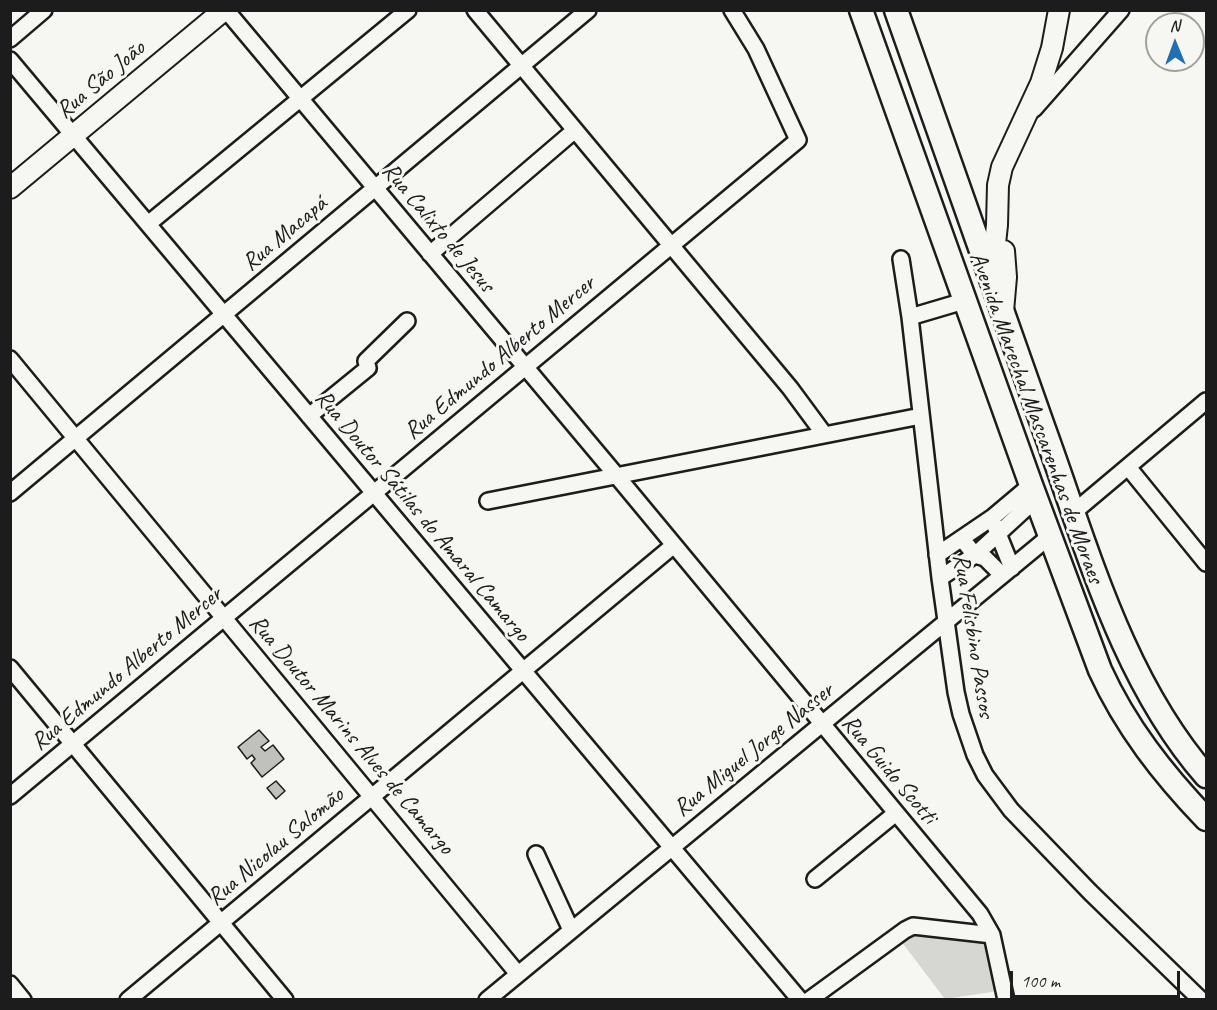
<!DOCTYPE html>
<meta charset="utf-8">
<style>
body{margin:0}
#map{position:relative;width:1217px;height:1010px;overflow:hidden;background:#f6f6f2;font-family:Caveat,sans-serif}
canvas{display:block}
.frame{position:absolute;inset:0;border:12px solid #1c1c1c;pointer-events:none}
.north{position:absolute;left:1145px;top:12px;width:60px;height:60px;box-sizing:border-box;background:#f6f6f2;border:2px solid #9f9f9c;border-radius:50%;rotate:359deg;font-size:16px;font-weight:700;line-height:24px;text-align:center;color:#1c1c1c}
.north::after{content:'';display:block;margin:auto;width:21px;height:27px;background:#1f6fb2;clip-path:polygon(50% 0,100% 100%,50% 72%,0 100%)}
.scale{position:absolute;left:1010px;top:971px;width:170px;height:27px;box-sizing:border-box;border:3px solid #1c1c1c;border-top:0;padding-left:8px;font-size:18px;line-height:21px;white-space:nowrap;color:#1c1c1c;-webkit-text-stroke:4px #f6f6f2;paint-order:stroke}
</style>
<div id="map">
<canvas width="1217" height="1010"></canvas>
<div class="frame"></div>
<div class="north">N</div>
<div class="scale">100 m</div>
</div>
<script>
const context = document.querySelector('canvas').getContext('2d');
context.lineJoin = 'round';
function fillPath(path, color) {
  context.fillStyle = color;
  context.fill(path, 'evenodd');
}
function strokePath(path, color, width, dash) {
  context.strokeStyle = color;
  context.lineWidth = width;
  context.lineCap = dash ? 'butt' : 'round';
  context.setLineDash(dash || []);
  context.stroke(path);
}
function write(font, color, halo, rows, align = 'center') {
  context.font = font + ' Caveat,sans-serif';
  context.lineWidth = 6;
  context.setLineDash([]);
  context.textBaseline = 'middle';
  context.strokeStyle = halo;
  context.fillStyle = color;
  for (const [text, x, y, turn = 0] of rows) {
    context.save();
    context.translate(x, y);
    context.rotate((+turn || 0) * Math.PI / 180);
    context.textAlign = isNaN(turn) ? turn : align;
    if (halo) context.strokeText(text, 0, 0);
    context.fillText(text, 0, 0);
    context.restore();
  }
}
fillPath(new Path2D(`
 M914,933L988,940L998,991L945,999L901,941Z`), '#d6d6d2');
const building = new Path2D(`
 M259,730L269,741L261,747L265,751L273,745L284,759L262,777L251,763L255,759L252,755L247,759L238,747Z
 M276,781L285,791L276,799L267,788Z`);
fillPath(building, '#c0c0bd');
strokePath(building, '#1c1c1c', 1.5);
const minor = new Path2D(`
 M226,10L616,475L980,914L992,935L1006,1000
 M475,10L790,388L824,434
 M10,39L44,10
 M10,60L800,1000
 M1034,109L1121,10
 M148,224L408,10
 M430,254L575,130
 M901,259L910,317
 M964,301L910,317L940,578L956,692L961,714L975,755L985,775L1011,810L1090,892L1201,1000
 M10,359L518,974
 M309,416L368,368L366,361L407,321
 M1128,467L1206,563
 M10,493L588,10
 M488,501L921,416
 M1074,512L1206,401
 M995,526L1012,568
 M962,539L975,555L1036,499
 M937,555L993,517L1031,485
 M940,578L975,555L985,558L1002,575
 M10,668L285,1000
 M10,796L798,140L756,49L732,10
 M536,854L571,930
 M815,879L896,813
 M10,984L23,1000
 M128,1000L674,545
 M487,1000L1050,536
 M809,1000L905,930L913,926L992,935`);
const major = new Path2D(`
 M10,188L224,10
 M991,281L997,225L998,185L1002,167L1041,83L1052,48L1059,10
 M1003,311L1006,277L1004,251`);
const highway = new Path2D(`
 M861,10L1031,485L1100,670C1126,727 1163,774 1206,819
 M896,10C945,150 994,290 1044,429C1087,547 1122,680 1206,776`);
strokePath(minor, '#1c1c1c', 20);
strokePath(major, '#1c1c1c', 24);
strokePath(highway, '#1c1c1c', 27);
strokePath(minor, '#f6f6f2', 15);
strokePath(major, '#f6f6f2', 20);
strokePath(highway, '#f6f6f2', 22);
write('24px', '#1c1c1c', '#f6f6f2', [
 ["Rua São João",101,80,-40],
 ["Rua Calixto de Jesus",438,228,50],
 ["Rua Macapá",285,234,-40],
 ["Rua Edmundo Alberto Mercer",500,358,-40],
 ["Avenida Marechal Mascarenhas de Moraes",1036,418,70],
 ["Rua Doutor Sátilas do Amaral Camargo",422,516,50],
 ["Rua Felisbino Passos",973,636,81],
 ["Rua Edmundo Alberto Mercer",127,669,-40],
 ["Rua Doutor Marins Alves de Camargo",351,735,50],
 ["Rua Miguel Jorge Nasser",754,750,-39],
 ["Rua Guido Scotti",889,770,50],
 ["Rua Nicolau Salomão",276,847,-40]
]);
</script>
